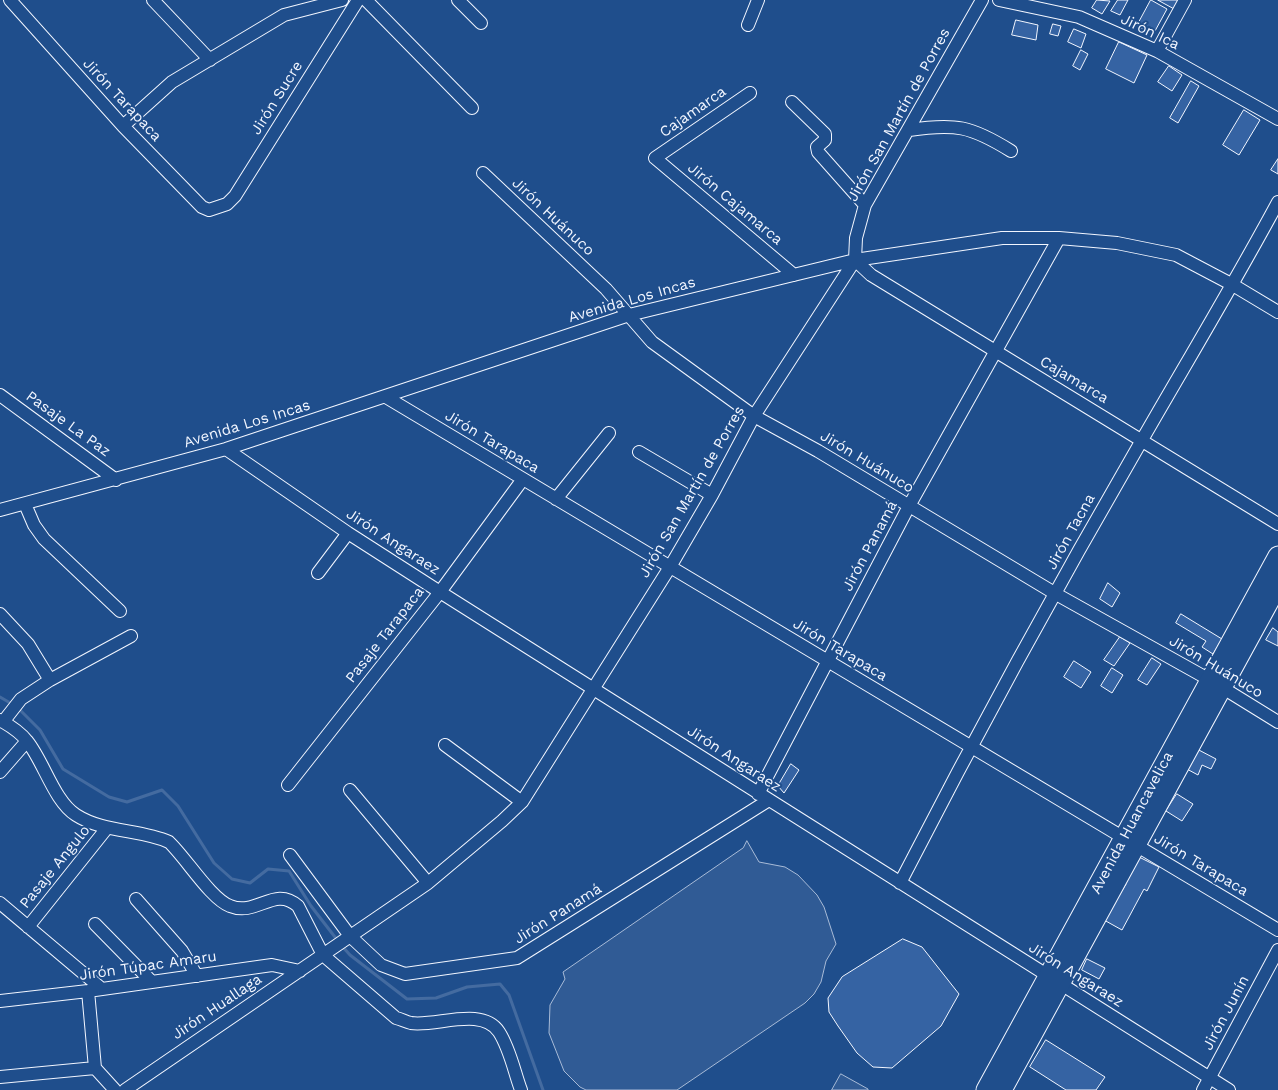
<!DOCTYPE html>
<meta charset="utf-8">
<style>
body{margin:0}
canvas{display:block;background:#1f4e8c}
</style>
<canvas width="1278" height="1090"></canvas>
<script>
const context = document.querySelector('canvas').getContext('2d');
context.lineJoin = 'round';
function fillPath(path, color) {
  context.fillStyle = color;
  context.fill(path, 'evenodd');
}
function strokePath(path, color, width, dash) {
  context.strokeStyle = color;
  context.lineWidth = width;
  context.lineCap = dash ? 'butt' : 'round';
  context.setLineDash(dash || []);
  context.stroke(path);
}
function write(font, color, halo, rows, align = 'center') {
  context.font = font + ' "Work Sans",sans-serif';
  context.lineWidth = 4;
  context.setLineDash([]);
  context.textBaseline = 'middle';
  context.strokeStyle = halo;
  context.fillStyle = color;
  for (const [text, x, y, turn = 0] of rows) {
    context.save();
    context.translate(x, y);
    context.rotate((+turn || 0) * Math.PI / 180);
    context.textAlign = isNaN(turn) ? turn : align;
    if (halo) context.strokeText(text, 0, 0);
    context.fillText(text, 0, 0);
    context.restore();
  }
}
const built = new Path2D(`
 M747,841L759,862L785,867L798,875L817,895L824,907L836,944L826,961L821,982L814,994L805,1003L677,1090H586L580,1087L564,1071L549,1033L550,1005L565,979L563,972L743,848Z
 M841,1074L868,1089V1090H832Z`);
fillPath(built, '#305b95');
strokePath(built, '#a8bbd7', 1);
strokePath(new Path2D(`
 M0,697L12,704
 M18,708L40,730L63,769L109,797L127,802L162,790L178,806L214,863L232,879L250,883L268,869L289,871L311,906L338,941
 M342,946L350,955L407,999L436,998L467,987L500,984L509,995L543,1090`), '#446ba0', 3);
const building = new Path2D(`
 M1097,0L1110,1L1102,14L1092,8Z
 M1118,0H1128L1120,15L1111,11Z
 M1151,0L1167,9L1155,31L1148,32L1137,26Z
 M1158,0H1179L1175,9Z
 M1016,20L1038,25L1036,40L1012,35Z
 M1053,24L1061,26L1058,36L1050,34Z
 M1074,29L1086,34L1081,48L1068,42Z
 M1119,42L1147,55L1134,83L1106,69Z
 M1081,50L1088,54L1080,70L1073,66Z
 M1169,66L1182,75L1172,91L1158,82Z
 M1191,81L1199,86L1178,123L1170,118Z
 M1244,110L1260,120L1239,155L1223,145Z
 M1278,159V174L1271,170Z
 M1108,583L1120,593L1112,607L1100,599Z
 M1181,614L1222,639L1213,654L1202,647L1206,641L1176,623Z
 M1273,628L1278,632V646L1266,640Z
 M1120,637L1130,643L1114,666L1104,660Z
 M1152,658L1161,664L1147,685L1138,680Z
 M1074,661L1091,672L1081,688L1064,677Z
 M1112,668L1123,675L1112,693L1101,686Z
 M1195,748L1216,759L1211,769L1202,765L1198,775L1185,768Z
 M791,764L799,770L784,793L778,786Z
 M1177,794L1193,804L1182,821L1166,811Z
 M1141,858L1159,867L1147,891L1144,889L1122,930L1104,920L1126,884L1122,882L1134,861Z
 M903,939L922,947L959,994L941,1026L892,1068L873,1067L857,1053L838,1026L829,1012L828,998L842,977Z
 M1087,959L1105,968L1099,979L1082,970Z
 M1046,1040L1105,1077L1096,1090H1066L1030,1067Z`);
fillPath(building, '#3563a3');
strokePath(building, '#f2f6ff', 1);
const minor = new Path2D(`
 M10,0L123,126L202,207L209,210L227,204L235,196L358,0
 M153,0L210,60
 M366,0L472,108
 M458,0L481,23
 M999,0L1079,17L1157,51L1278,119
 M748,25L758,0
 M1157,51L1185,0
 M750,93L655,158L794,275
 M792,102L825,134V140L817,147L818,152L865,205
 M123,126L172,82L284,15L342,0
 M909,130C955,123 971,126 1011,151
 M483,173L606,289L652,342L754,416L818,451L1056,594L1210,680L1278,722
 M855,260L871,275L1278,524
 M0,395L116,480
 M386,397L1278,930
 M226,449L348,533L440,592L1229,1090
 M639,452L712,495
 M556,499L609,433
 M25,504L34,525L44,539L120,611
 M0,510L226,449L629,315L855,260L1002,238H1059L1117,243L1176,255L1233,285L1278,312
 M318,573L348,533
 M0,614L28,644L50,680
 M0,720C9,725 21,733 27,741C44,762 54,801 76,815C104,833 140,829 169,842C186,858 211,899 230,906C257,917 274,885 298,906L323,955L396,1018C401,1019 406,1022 411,1023C436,1027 482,1006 499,1032C510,1049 514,1071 521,1090
 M3,722L21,699L50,680L131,636
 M445,745L522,802
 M0,772L27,741
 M288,785L440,592L523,479
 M350,790L428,883
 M758,794L909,506L1059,238
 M290,855L350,936L381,965L405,974L517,958L769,800
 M900,883C977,733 1058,585 1142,440C1188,360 1235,282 1278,202
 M136,899L182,951L197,976
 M0,903L102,989
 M95,924L152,982
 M28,927L107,828
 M88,991L95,1068L115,1090
 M0,1001L88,991L272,965L300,971
 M0,1077L95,1068
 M125,1090L428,883L502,821L522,802L670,567L712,495L754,416L855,260L856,238L865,205L982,0
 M1203,1090L1278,950`);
const highway = new Path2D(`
 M986,1090L1278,556
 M1002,1090L1278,585`);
strokePath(minor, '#f2f6ff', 14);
strokePath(highway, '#f2f6ff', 21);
strokePath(minor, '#1f4e8c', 12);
strokePath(highway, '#1f4e8c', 19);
write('15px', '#f2f6ff', '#1f4e8c', [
 ["Jirón Ica",1150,32,26],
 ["Jirón Sucre",277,98,-58],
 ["Jirón Tarapaca",122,100,47],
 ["Cajamarca",693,112,-35],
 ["Jirón San Martín de Porres",899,115,-61],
 ["Jirón Cajamarca",735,204,40],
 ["Jirón Huánuco",553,217,43],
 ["Avenida Los Incas",632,300,-16],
 ["Cajamarca",1074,380,31],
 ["Pasaje La Paz",68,424,36],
 ["Avenida Los Incas",247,424,-17],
 ["Jirón Tarapaca",492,442,31],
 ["Jirón Huánuco",867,462,31],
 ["Jirón San Martín de Porres",692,492,-60],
 ["Jirón Tacna",1071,532,-61],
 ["Jirón Angaraez",393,542,33],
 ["Jirón Panamá",870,546,-62],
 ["Pasaje Tarapaca",385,635,-52],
 ["Jirón Tarapaca",840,650,31],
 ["Jirón Huánuco",1216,667,31],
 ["Jirón Angaraez",734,759,33],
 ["Avenida Huancavelica",1132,823,-62],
 ["Jirón Tarapaca",1201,865,31],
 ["Pasaje Angulo",55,867,-51],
 ["Jirón Panamá",558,914,-32],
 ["Jirón Túpac Amaru",148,966,-8],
 ["Jirón Angaraez",1076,975,32],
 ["Jirón Huallaga",217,1007,-34],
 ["Jirón Junín",1226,1013,-62]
]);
</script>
